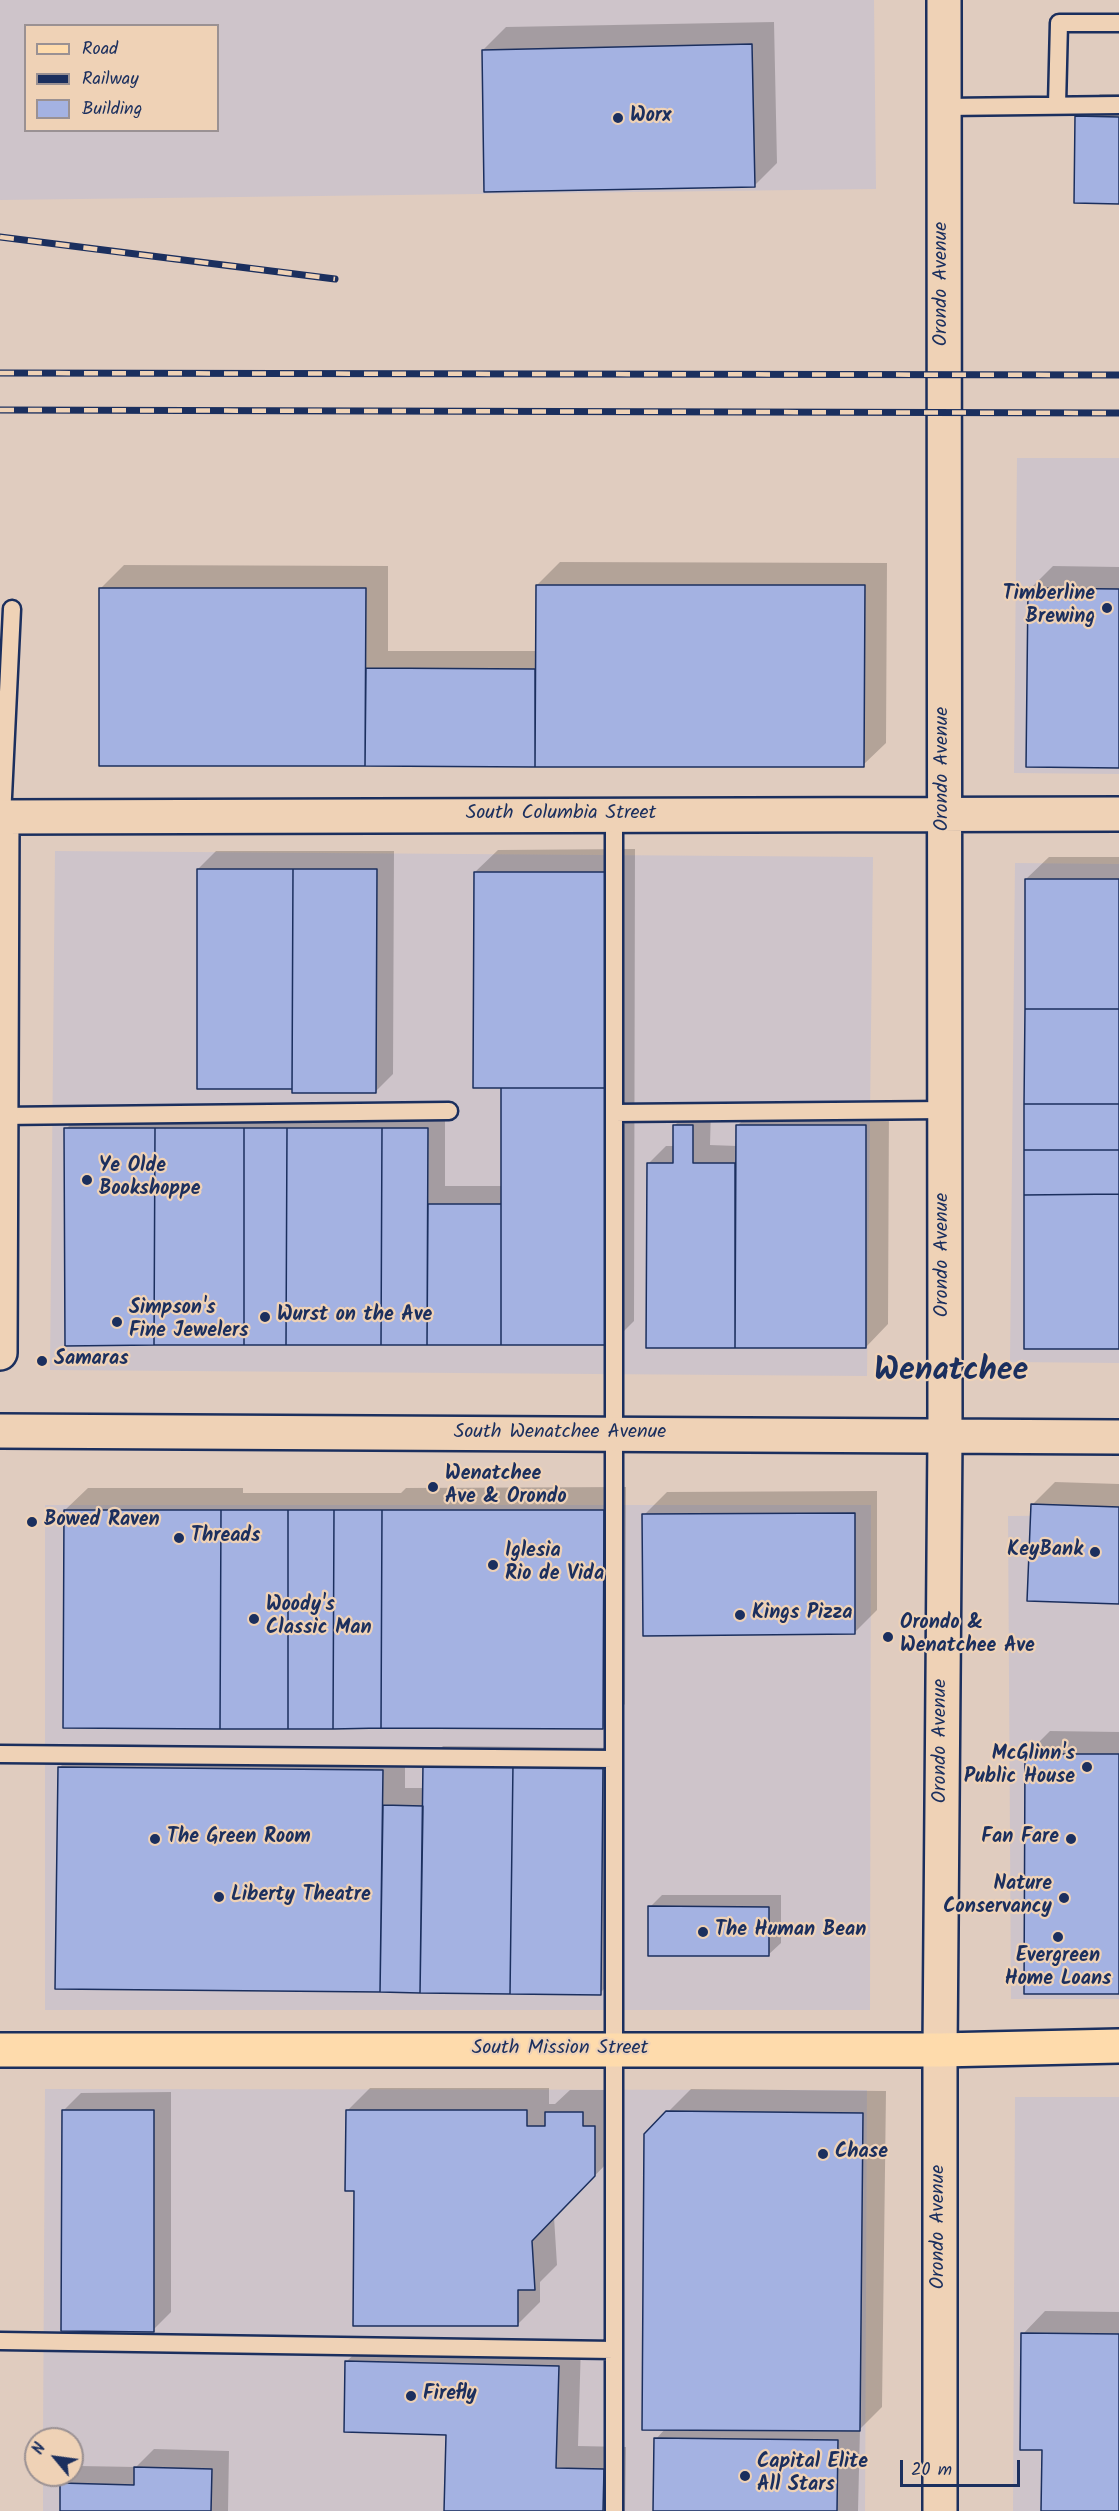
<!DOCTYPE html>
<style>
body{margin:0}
#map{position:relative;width:1119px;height:2511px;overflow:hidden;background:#e0ccbf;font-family:Kalam,sans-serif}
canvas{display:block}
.legend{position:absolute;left:24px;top:24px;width:195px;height:108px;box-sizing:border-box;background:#efd2b6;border:2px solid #9a9193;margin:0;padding:8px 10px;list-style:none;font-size:18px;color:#1b2f5e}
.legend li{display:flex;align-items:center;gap:12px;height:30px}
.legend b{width:30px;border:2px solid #9a9193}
.north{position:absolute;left:24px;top:2427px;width:60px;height:60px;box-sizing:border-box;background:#efd2b6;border:2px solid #9a9193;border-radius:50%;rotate:299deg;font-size:16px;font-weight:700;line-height:24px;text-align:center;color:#1b2f5e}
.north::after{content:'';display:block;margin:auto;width:21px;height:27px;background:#1b2f5e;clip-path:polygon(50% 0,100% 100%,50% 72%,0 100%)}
.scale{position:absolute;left:900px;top:2460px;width:120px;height:27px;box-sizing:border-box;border:3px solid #1b2f5e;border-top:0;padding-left:8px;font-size:18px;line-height:21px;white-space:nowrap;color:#1b2f5e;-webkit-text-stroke:4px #efd2b6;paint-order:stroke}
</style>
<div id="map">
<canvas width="1119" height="2511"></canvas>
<ul class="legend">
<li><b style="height:8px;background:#fedbac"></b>Road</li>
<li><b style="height:8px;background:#1b2f5e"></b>Railway</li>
<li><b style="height:16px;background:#a4b2e2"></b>Building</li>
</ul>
<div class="north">N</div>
<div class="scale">20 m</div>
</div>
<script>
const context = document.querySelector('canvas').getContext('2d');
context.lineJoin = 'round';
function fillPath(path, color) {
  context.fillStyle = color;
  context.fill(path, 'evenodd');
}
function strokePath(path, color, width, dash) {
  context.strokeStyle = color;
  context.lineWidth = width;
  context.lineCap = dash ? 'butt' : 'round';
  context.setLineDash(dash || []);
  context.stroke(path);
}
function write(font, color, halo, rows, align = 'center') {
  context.font = font + ' Kalam,sans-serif';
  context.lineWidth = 4.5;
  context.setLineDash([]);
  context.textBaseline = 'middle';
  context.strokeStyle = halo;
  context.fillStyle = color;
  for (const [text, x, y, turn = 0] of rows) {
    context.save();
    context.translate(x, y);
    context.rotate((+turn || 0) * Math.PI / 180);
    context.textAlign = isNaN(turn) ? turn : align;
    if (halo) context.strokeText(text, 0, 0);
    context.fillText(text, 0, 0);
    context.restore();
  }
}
fillPath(new Path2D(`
 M0,0H874L876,189L0,200ZM26,26H218V130H26Z
 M1017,458H1119V774L1014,773Z
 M55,851L873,857L867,1376L50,1370Z
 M1015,863L1119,864V1363L1010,1362Z
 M45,1505H871L870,2010H45Z
 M1119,1515V1999H1011L1008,1516Z
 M45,2089L867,2090L865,2511H43V2475H72V2439H43Z
 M1015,2097H1119V2511H1013Z`), '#cec4ca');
fillPath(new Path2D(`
 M774,22L777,163L754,186L483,50L506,27Z
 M1100,94H1119V202L1077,117Z
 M560,562L887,563L886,743L863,765H101V588L124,565L388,566V651H537V585Z
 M1053,566L1119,567V766L1030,589Z
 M635,849L634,1321L611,1344H66V1129L84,1111H445V1186H503V1087L475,872L498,850Z
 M216,851H394L393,1074L375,1092L293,1088H198V869Z
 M1049,857H1119V1347L1026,879Z
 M760,1103H889L888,1324L866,1347H648V1164L666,1146H675L674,1126L692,1108H711L710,1145L737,1146V1126Z
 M1055,1482L1119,1484V1602L1032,1505Z
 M626,1487L625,1704L603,1727L65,1510L88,1488H243V1493H401L406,1488Z
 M877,1491V1610L854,1633L644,1515L667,1492Z
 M1050,1731L1119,1732V1992L1027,1754Z
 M82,1744L405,1748V1788H425V1764L443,1746L621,1748L618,1975L600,1993L57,1988L60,1767Z
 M662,1895H781V1943L768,1955L650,1907Z
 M370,2088H549V2104H555L570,2090H605V2104H617L618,2152L554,2217L557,2265L540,2282V2302L517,2325L355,2190L347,2111Z
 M691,2089L886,2091L882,2407L860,2429L858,2511H655L656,2439L666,2428L645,2135Z
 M171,2092V2312L153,2330L63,2111L81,2093Z
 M1045,2311L1119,2312V2511H1043V2449L1023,2334Z
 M370,2339L581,2344L578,2446L626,2447L625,2511H446L448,2433L347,2361Z
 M154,2449L229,2451L228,2511H61L62,2484L80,2466L136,2467Z`), '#0003');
const building = new Path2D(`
 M752,44L755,187L484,192L482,50Z
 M1075,116L1119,117V204L1074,203Z
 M536,585H865L864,767H535Z
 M99,588H366L365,766H99Z
 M1028,588L1119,589V768L1026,767Z
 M366,668L535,669V767L365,766Z
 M197,869H293L292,1089H197Z
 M293,869H377L376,1093H292Z
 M474,872H613L612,1088H473Z
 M1025,879H1119V1009H1025Z
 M1025,1009H1119V1104H1024Z
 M501,1088H612V1345H501Z
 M1024,1104H1119V1150H1024Z
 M673,1125H693V1163H735V1348H646L647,1163H673Z
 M736,1125H866V1348H735Z
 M64,1128H155L154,1345L65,1346Z
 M155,1128H244V1345H154Z
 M244,1128H287L286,1345H244Z
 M287,1128H382L381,1345H286Z
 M382,1128H428L427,1345H381Z
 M1024,1150H1119V1194L1024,1195Z
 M1119,1194V1349H1024V1195Z
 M428,1204H501V1345H427Z
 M1031,1504L1119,1507V1604L1027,1601Z
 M64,1510H221L220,1729L63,1728Z
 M221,1510H288V1729H220Z
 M288,1510H334L333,1729H288Z
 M334,1510H382L381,1728L333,1729Z
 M382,1510H604L603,1729L381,1728Z
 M855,1513V1634L643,1636L642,1514Z
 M1025,1754H1119V1994H1024Z
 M423,1763L513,1764L510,1994L420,1993Z
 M513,1764L603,1765L601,1995L510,1994Z
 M58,1767L383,1770L380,1992L55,1989Z
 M383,1805L423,1806L420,1993L380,1992Z
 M648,1906L769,1907V1956H648Z
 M62,2110H154V2332L61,2331Z
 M346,2110H527V2126H545V2112H583V2126H595V2176L532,2241L535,2290H518V2326H353L354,2191H345Z
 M666,2111L863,2113L860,2431L642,2430L644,2134Z
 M1021,2333L1119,2334V2511H1041L1042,2450H1020Z
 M345,2361L559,2366L556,2468L604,2469L603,2511H444L446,2435L344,2432Z
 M654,2438L838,2440L837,2511H653Z
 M134,2467L212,2469L211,2511H60V2483L134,2485Z`);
fillPath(building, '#a4b2e2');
strokePath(building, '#1b2f5e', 1.5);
const lane = new Path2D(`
 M1057,105L1059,23H1119
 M945,107L1119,105
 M2,817L12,609
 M614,1113L944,1110
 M0,1116L449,1111
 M0,1754L614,1759
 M0,2341L614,2350
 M614,2511V815`);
const secondary = new Path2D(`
 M0,817L1119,814
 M0,1353L2,817
 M0,1431L1119,1437
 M940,2511V2050L945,1436L944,0`);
const primary = new Path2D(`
 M0,2050H940L1119,2046`);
strokePath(lane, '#1b2f5e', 21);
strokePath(secondary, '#1b2f5e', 38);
strokePath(primary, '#1b2f5e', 38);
strokePath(lane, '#efd2b6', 16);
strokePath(secondary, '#efd2b6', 33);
strokePath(primary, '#fedbac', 33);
const rail = new Path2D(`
 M0,237L335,279
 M0,373L1119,375
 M0,410L1119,413`);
strokePath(rail, '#1b2f5e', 7);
strokePath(rail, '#efd2b6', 4.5, [14]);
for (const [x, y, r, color] of [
 [618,118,6,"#1b2f5e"],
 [1107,608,6,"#1b2f5e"],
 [87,1180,6,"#1b2f5e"],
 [265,1317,6,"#1b2f5e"],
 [117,1322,6,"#1b2f5e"],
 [42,1361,6,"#1b2f5e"],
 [433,1487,6,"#1b2f5e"],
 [32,1522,6,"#1b2f5e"],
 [179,1538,6,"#1b2f5e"],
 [1095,1552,6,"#1b2f5e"],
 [493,1565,6,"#1b2f5e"],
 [740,1615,6,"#1b2f5e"],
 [254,1619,6,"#1b2f5e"],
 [888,1637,6,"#1b2f5e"],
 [1087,1767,6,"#1b2f5e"],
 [155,1839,6,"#1b2f5e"],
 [1071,1839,6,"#1b2f5e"],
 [219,1897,6,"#1b2f5e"],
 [1064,1898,6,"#1b2f5e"],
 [703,1932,6,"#1b2f5e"],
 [1058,1937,6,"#1b2f5e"],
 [823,2154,6,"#1b2f5e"],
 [411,2396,6,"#1b2f5e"],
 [745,2476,6,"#1b2f5e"]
]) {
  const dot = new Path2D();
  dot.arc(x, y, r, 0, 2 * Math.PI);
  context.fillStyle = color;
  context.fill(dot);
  strokePath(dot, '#efd2b6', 2);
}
write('bold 20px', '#1b2f5e', '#efd2b6', [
 ["Worx",630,118],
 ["Timberline",1095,596,"right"],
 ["Brewing",1095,619,"right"],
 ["Ye Olde",99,1168],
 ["Bookshoppe",99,1191],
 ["Simpson's",129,1310],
 ["Fine Jewelers",129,1333],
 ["Wurst on the Ave",277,1317],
 ["Samaras",54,1361],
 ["Wenatchee",445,1476],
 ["Ave & Orondo",445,1499],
 ["Bowed Raven",44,1522],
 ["Threads",191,1538],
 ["KeyBank",1083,1552,"right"],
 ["Iglesia",505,1553],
 ["Rio de Vida",505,1576],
 ["Woody's",266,1607],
 ["Classic Man",266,1630],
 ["Kings Pizza",752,1615],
 ["Orondo &",900,1625],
 ["Wenatchee Ave",900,1648],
 ["McGlinn's",1075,1756,"right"],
 ["Public House",1075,1779,"right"],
 ["The Green Room",167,1839],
 ["Fan Fare",1059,1839,"right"],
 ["Nature",1052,1886,"right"],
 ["Conservancy",1052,1909,"right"],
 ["Liberty Theatre",231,1897],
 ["The Human Bean",715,1932],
 ["Evergreen",1058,1958,"center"],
 ["Home Loans",1058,1981,"center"],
 ["Chase",835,2154],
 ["Firefly",423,2396],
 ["Capital Elite",757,2464],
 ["All Stars",757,2487]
], 'left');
write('20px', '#1b2f5e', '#efd2b6', [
 ["Orondo Avenue",943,284,-90],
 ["Orondo Avenue",944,769,-90],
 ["South Columbia Street",561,815],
 ["Orondo Avenue",944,1255,-90],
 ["South Wenatchee Avenue",560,1434],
 ["Orondo Avenue",942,1741,-90],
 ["South Mission Street",560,2050],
 ["Orondo Avenue",940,2227,-90]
]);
write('bold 32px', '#1b2f5e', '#efd2b6', [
 ["Wenatchee",951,1374]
]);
</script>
